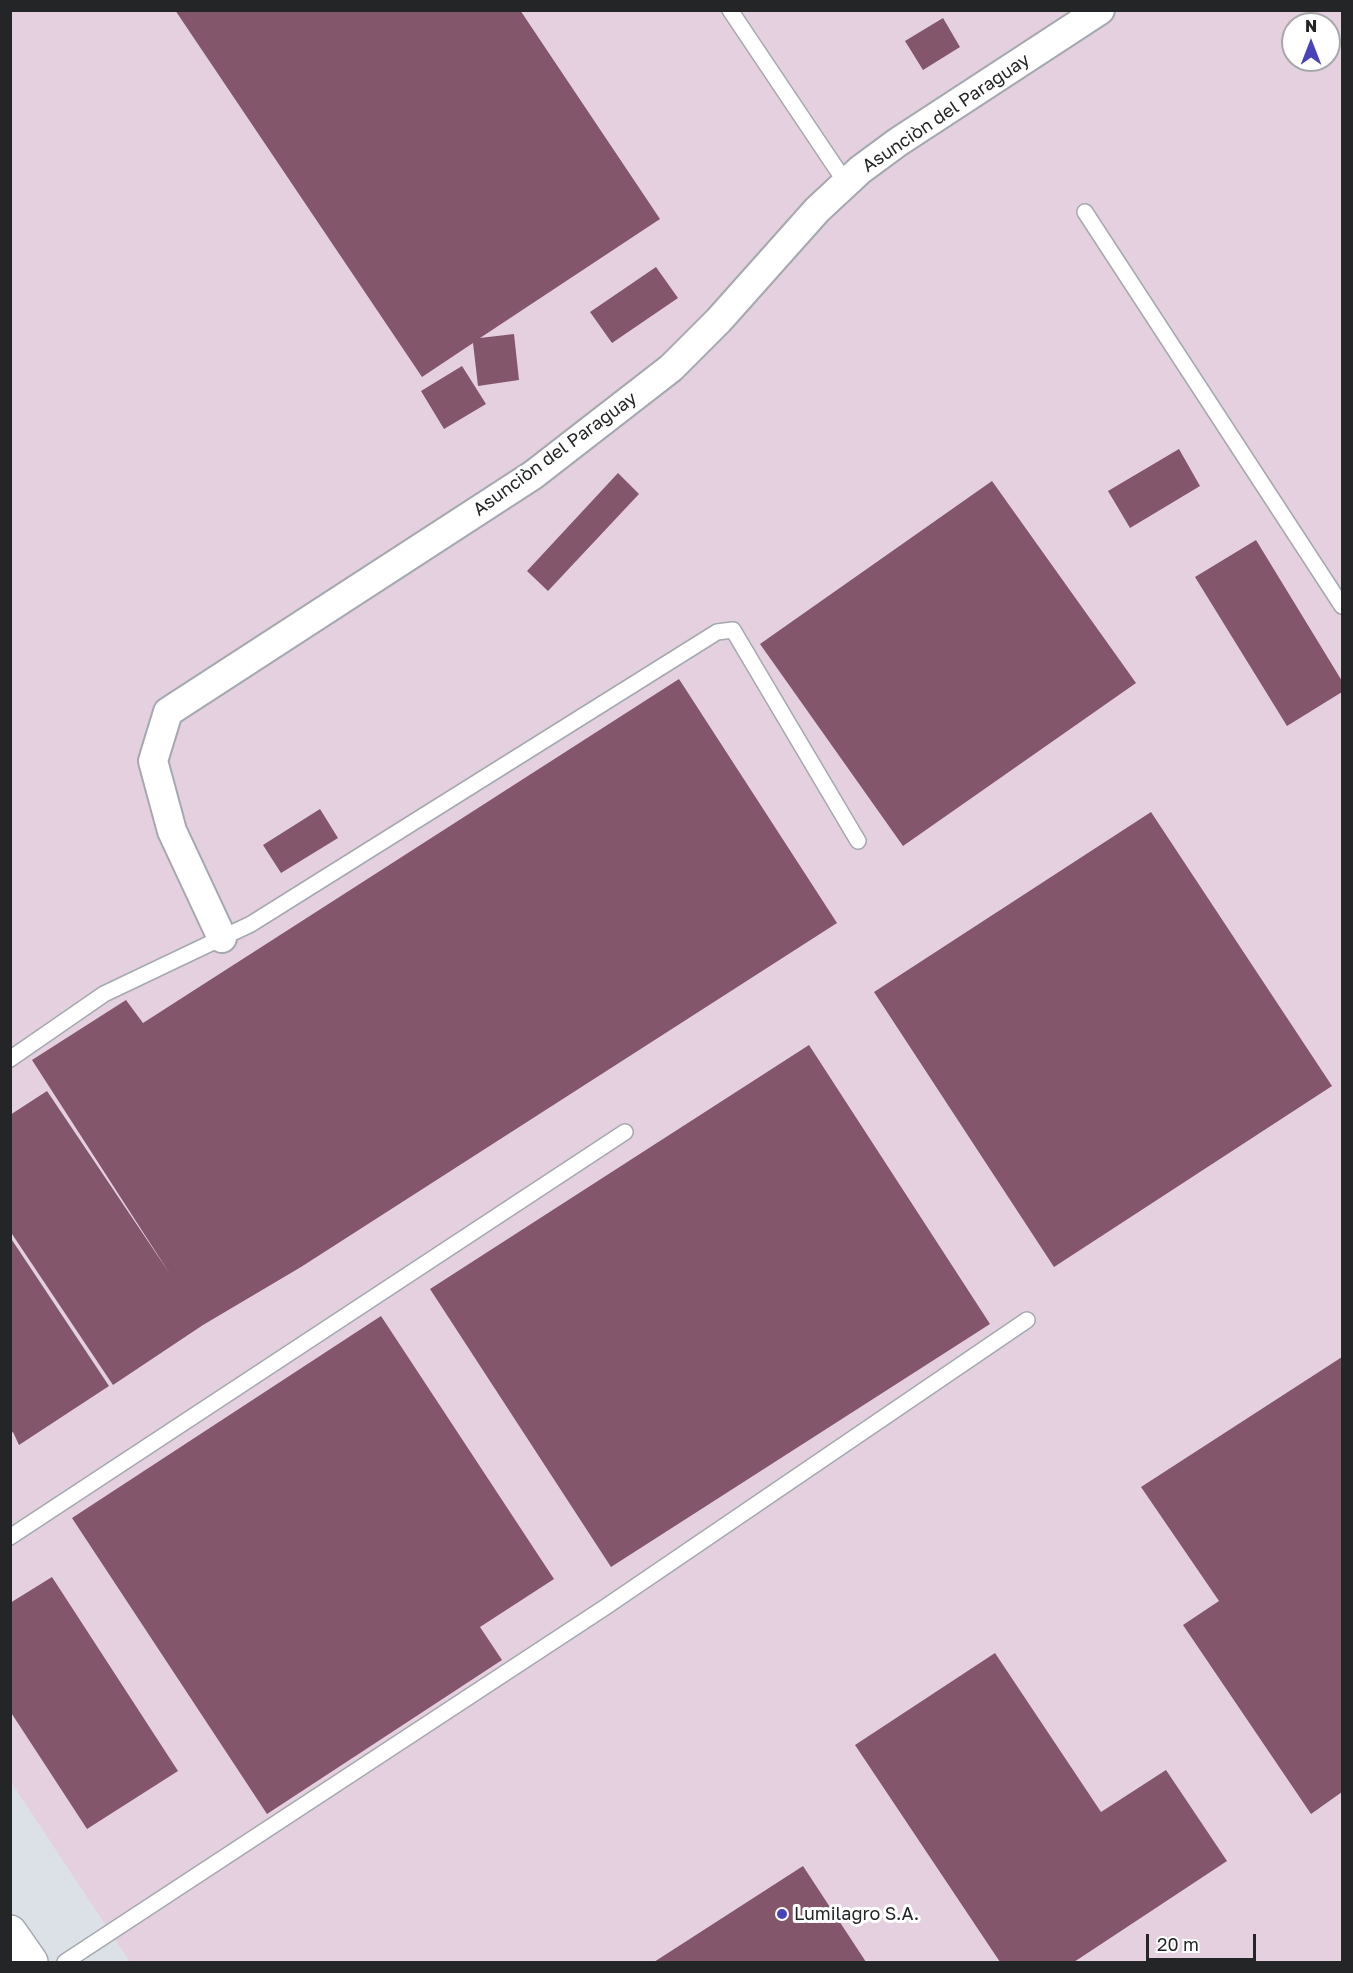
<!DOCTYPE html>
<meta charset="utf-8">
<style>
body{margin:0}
#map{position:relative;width:1353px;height:1973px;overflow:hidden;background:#dce1e7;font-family:"Golos Text",sans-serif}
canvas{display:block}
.frame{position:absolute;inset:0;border:12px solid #232527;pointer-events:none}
.north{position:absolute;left:1281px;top:12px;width:60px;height:60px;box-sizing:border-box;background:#fff;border:2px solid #a7a8a9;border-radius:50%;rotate:0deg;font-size:16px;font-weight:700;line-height:24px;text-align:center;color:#232527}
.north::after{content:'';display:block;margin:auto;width:21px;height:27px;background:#4843b9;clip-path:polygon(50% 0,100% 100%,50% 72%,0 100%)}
.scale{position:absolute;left:1146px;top:1934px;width:110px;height:27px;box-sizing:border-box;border:3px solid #232527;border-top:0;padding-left:8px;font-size:18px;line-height:21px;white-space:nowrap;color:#232527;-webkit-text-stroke:4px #fff;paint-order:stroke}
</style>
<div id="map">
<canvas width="1353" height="1973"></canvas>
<div class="frame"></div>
<div class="north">N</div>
<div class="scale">20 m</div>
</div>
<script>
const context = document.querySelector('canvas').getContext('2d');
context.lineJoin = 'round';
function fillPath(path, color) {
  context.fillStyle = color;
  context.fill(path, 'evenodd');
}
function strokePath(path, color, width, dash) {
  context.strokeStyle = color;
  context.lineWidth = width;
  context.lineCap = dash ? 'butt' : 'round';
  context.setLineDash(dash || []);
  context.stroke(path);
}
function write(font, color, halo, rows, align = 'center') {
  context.font = font + ' "Golos Text",sans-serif';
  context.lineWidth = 6;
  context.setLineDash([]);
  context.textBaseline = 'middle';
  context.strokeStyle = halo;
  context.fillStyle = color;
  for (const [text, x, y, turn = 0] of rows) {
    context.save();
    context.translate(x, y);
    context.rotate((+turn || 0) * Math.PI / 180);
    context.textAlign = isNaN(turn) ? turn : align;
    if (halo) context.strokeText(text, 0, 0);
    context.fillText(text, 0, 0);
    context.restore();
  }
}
fillPath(new Path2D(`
 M10,11H1342V1962H130L11,1782ZM1293,24H1329V60H1293Z`), '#e4d0df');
fillPath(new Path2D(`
 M175,10H520L660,219L480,338L514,334L519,380L478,386L473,343L422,377Z
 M943,18L960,47L923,70L905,41Z
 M656,267L678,298L612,343L590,312Z
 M462,366L486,404L444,429L421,391Z
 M1179,449L1200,486L1130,528L1108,491Z
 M618,473L639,494L548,591L527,571Z
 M992,481L1136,683L903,846L760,644Z
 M1256,540L1342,681V692L1287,726L1195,577Z
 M679,679L837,923L301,1267L203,1325L113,1385L10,1231V1115L47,1091L170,1274L32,1060L126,1000L143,1023Z
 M320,809L338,838L281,873L263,845Z
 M1151,812L1332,1086L1054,1267L874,992Z
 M809,1045L990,1324L611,1567L430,1289Z
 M10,1237L109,1386L19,1445L13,1432L10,1434Z
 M381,1316L554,1579L480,1627L502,1660L267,1814L72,1518Z
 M1342,1357V1792L1311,1814L1183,1625L1219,1601L1141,1487Z
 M52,1577L178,1771L87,1829L10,1711V1603Z
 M995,1653L1101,1812L1166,1770L1227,1861L1074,1962H1000L855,1745Z
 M803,1866L866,1962H654Z`), '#84566c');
const service = new Path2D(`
 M730,10L846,183
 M1085,212L1342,606
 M10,1059L104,994L251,924L717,632L733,630L858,841
 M10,1537L625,1132
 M65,1962L604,1608L1027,1320`);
const minor = new Path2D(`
 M222,938L172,831L153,761L168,712L533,475L671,368L719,320L817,210L860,170L898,142L1100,10`);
const tertiary = new Path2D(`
 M10,1932L31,1962`);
strokePath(service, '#a4a9af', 18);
strokePath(minor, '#a4a9af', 32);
strokePath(tertiary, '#a4a9af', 36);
strokePath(service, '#fff', 15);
strokePath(minor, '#fff', 28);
strokePath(tertiary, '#fff', 33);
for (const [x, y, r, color] of [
 [782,1914,6,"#4843b9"]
]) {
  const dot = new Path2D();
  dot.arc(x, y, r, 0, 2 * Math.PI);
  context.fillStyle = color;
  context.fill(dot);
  strokePath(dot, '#fff', 2);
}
write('18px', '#232527', '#fff', [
 ["Asunciòn del Paraguay",946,113,-34],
 ["Asunciòn del Paraguay",555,454,-36]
]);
write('18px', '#232527', '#fff', [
 ["Lumilagro S.A.",794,1914]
], 'left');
</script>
